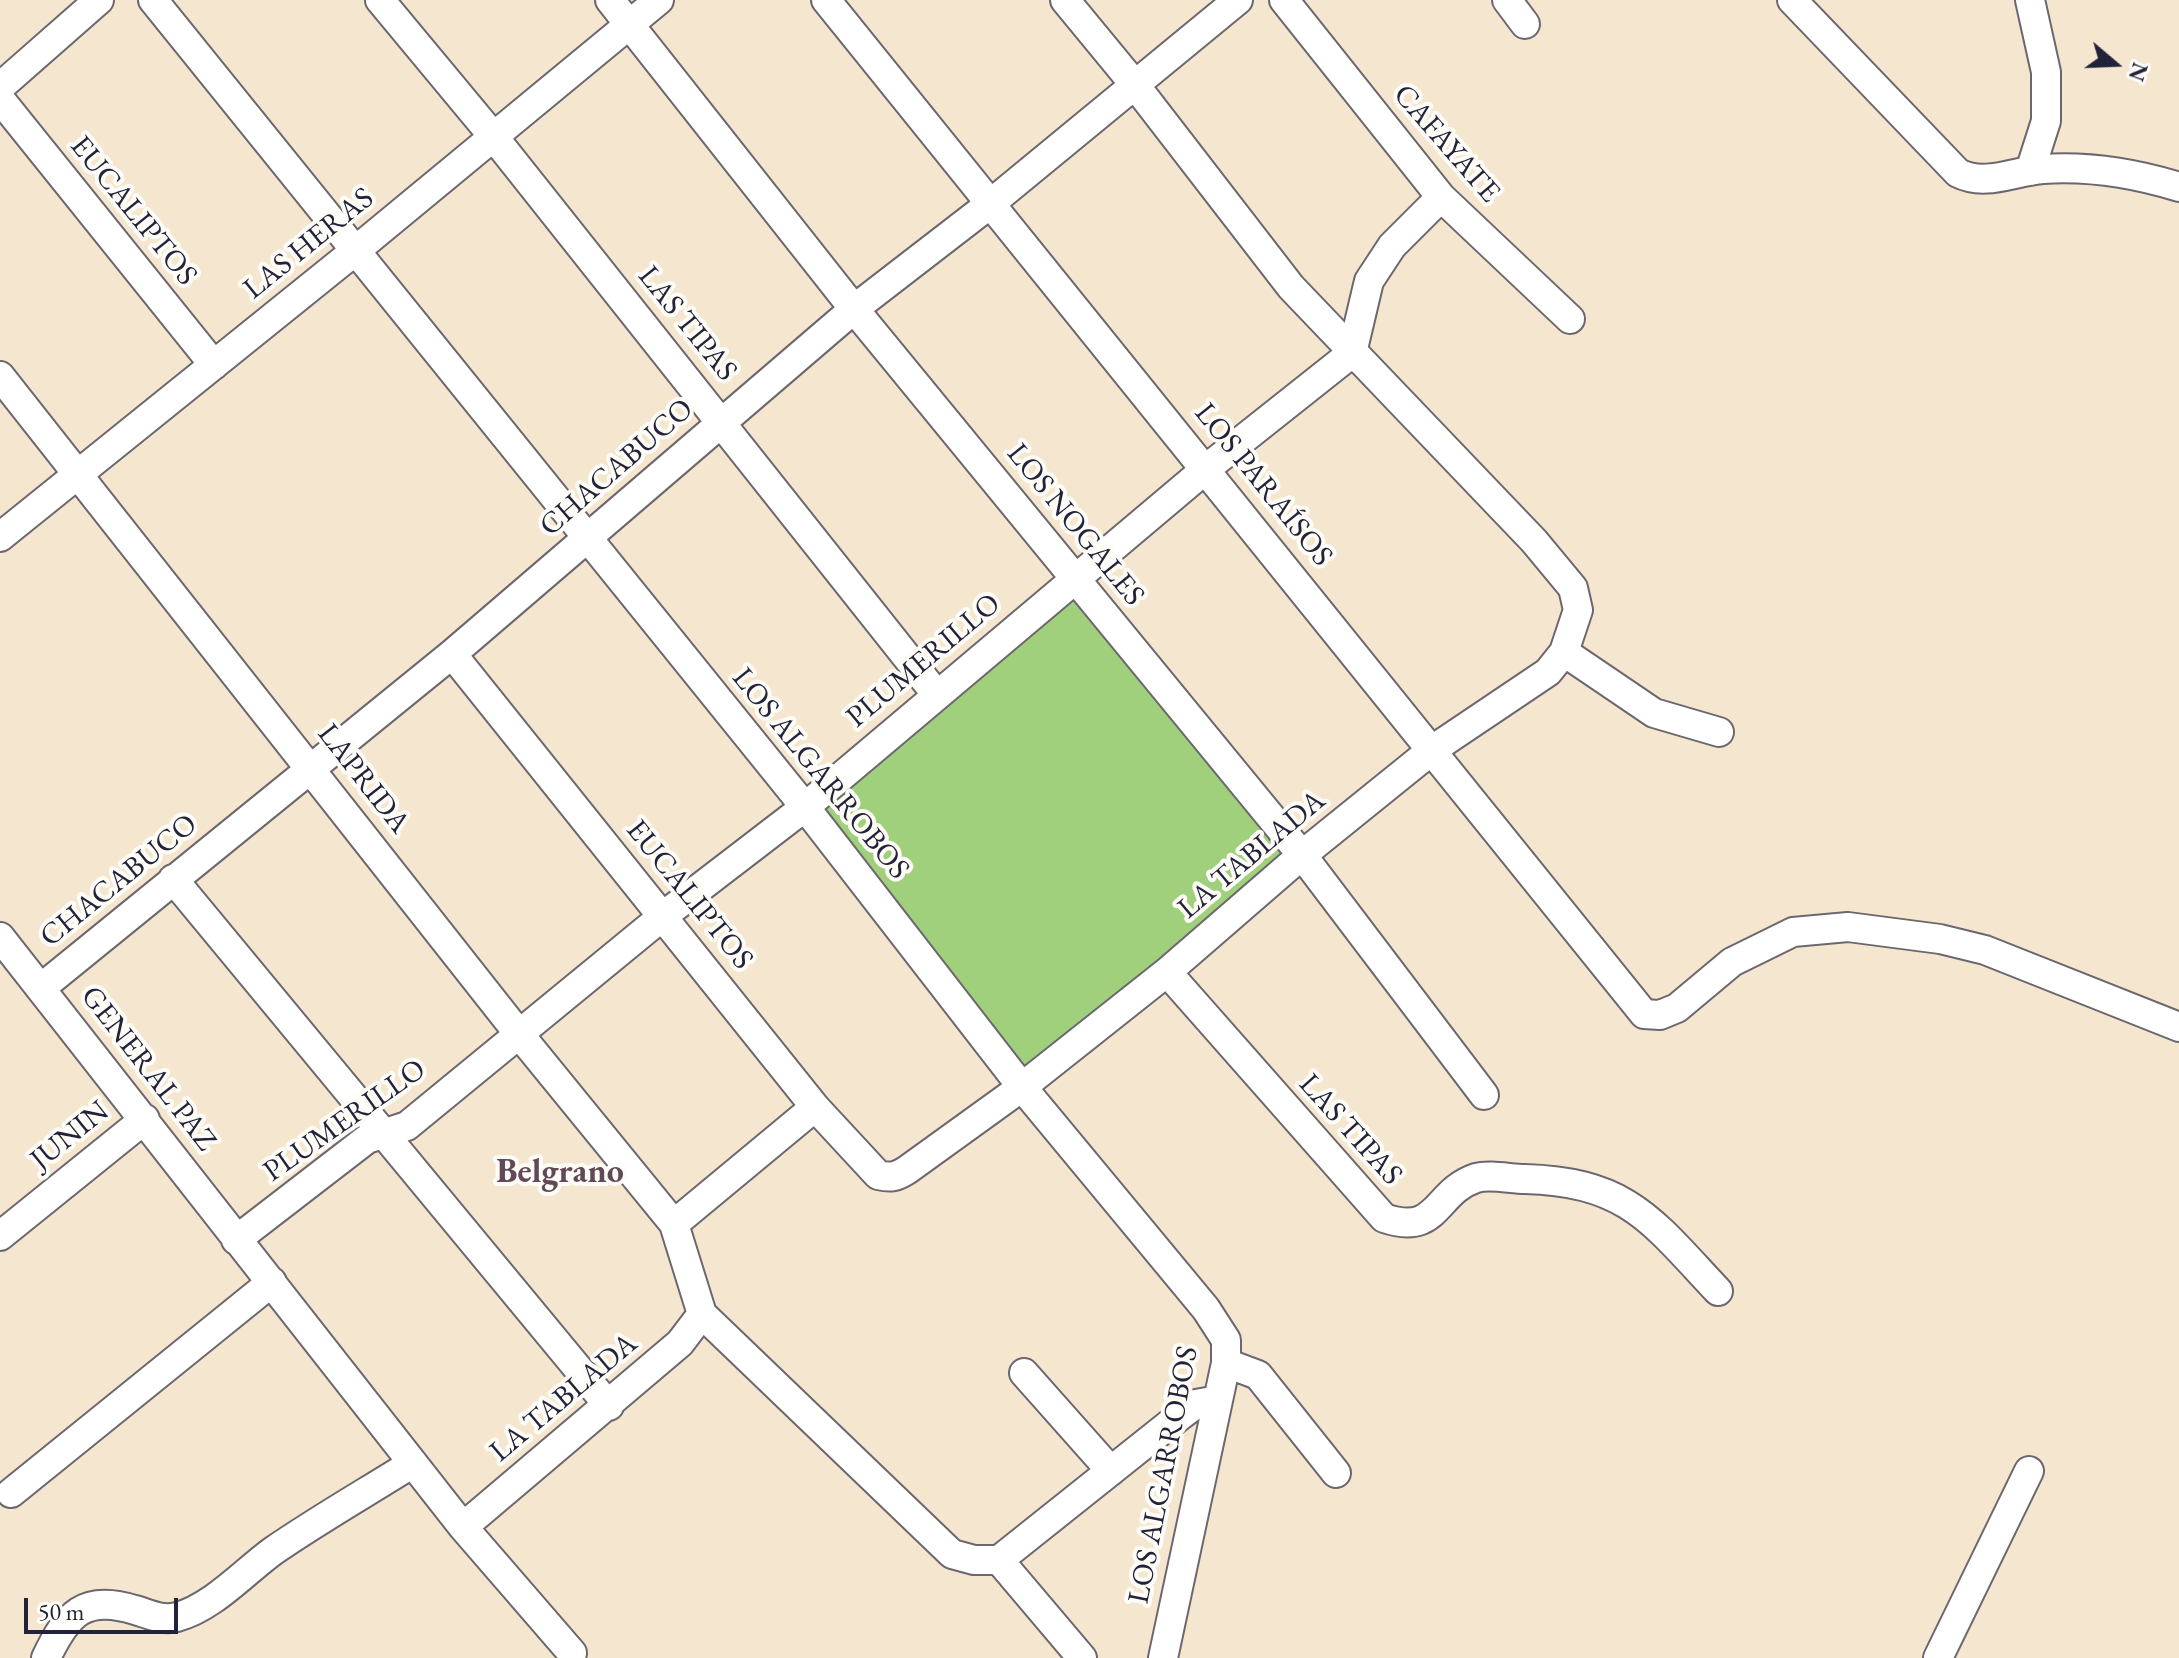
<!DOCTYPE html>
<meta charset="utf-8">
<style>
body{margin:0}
#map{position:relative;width:2179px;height:1658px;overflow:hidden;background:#f5e7cf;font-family:"EB Garamond",serif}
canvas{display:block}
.north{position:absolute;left:2075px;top:24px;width:80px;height:80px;-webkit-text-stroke:6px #fdfcf7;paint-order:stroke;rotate:109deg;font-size:22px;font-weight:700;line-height:32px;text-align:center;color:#22223b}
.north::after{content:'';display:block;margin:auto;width:28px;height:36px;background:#22223b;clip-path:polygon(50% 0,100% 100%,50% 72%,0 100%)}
.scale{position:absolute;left:24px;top:1598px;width:154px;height:36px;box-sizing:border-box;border:4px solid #22223b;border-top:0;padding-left:10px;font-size:24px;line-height:28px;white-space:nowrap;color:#22223b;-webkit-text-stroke:6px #fdfcf7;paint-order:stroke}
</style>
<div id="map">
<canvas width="2179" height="1658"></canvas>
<div class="north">N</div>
<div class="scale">50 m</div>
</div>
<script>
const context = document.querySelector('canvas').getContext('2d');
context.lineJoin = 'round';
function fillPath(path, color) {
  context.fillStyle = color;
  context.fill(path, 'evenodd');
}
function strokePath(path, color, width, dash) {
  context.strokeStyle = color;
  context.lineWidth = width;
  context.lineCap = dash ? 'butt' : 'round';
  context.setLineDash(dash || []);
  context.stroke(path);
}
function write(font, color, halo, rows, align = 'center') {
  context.font = font + ' "EB Garamond",serif';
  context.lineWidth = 8;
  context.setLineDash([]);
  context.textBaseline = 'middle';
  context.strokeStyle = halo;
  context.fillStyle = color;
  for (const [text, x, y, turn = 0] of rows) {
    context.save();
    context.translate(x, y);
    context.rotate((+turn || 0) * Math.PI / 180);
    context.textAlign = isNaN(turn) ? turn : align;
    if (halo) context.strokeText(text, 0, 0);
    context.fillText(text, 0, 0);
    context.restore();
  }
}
fillPath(new Path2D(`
 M1075,578L1302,855L1022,1087L805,807Z`), '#a1d07d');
const minor = new Path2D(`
 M153,0L805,807L1022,1087L1206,1309L1226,1340V1363L1163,1658
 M380,0L493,136L937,695
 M610,0L854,309L1302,855L1484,1095
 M826,0L1644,1014L1660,1015L1677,1008L1732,962L1793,932L1848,927L1940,939L1985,950L2179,1027
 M1284,0L1441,197L1570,319
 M1507,0L1525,24
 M1792,0L1958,173C1986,187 2014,171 2043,169C2088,166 2137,174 2179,187
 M0,87L99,0
 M0,99L214,365
 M2030,171L2046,121V72L2030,0
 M0,376L519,1034L674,1224L702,1314L952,1554L974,1560H999L1082,1658
 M0,537L355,251L659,0
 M1564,652L1654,713L1719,732
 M452,654L815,1107L878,1175C891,1178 896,1177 907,1170L1022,1087L1167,972L1302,855L1432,750L1548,672L1564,652L1578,610L1573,588L1534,541L1291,287L1135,85L1065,0
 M173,879L609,1406
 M0,937L463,1527L572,1653
 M1167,972L1384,1218C1439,1237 1434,1192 1476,1178C1490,1174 1511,1179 1525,1179C1628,1182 1652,1221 1718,1291
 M41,988L452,654L854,309L990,204L1238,0
 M674,1224L815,1107
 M0,1236L145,1119
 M236,1240L367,1139L407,1126L663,916L805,807L1207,468L1352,353L1369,281L1392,246L1441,197
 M1226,1363L1258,1375L1336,1473
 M1024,1373L1111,1471
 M11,1493L272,1282
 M463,1527L680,1343L702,1314
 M999,1560L1181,1415L1196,1404L1218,1400
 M46,1658C67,1614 84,1594 135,1610C149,1614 162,1621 177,1617C213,1607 243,1573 273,1551C318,1520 367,1492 413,1463
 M1938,1658L2029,1471`);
strokePath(minor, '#6c676f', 32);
strokePath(minor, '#fff', 28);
write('30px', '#22223b', '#fdfcf7', [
 ["CAFAYATE",1446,144,49],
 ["EUCALIPTOS",133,211,51],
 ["LAS HERAS",309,244,-39],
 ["LAS TIPAS",687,324,51],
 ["CHACABUCO",617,468,-41],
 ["LOS PARAÍSOS",1263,485,51],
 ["LOS NOGALES",1075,525,51],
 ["PLUMERILLO",924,661,-40],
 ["LOS ALGARROBOS",820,774,51],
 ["LAPRIDA",363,779,52],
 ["LA TABLADA",1252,855,-40],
 ["CHACABUCO",119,881,-39],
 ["EUCALIPTOS",689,895,51],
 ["GENERAL PAZ",148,1069,52],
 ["PLUMERILLO",345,1121,-35],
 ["LAS TIPAS",1350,1130,48],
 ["JUNIN",70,1136,-39],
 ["LA TABLADA",564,1398,-40],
 ["LOS ALGARROBOS",1164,1475,-79]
]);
write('bold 34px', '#624957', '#fdfcf7', [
 ["Belgrano",560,1173]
]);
</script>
